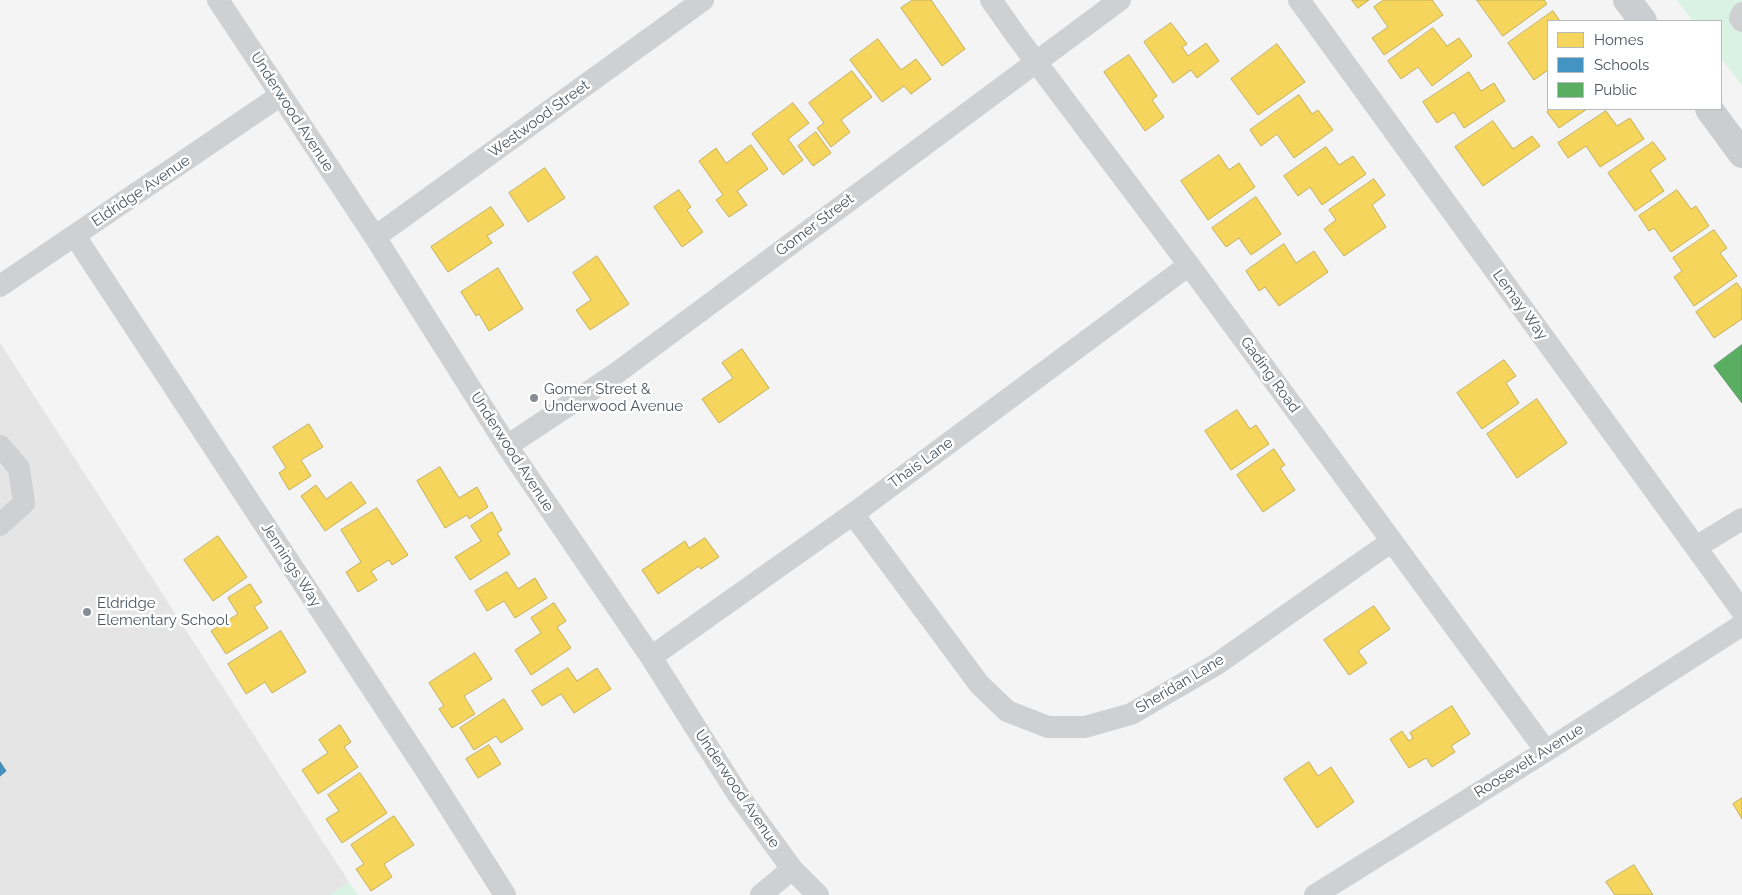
<!DOCTYPE html>
<style>
body{margin:0}
#map{position:relative;width:1742px;height:895px;overflow:hidden;background:#f4f4f4;font-family:Raleway,sans-serif}
canvas{display:block}
.legend{position:absolute;left:1547px;top:20px;width:175px;height:90px;box-sizing:border-box;background:#fff;border:1px solid #b7bbc0;margin:0;padding:6px 9px;list-style:none;font-size:15px;color:#4a5661}
.legend li{display:flex;align-items:center;gap:10px;height:25px}
.legend b{width:25px;border:1px solid #b7bbc0}
</style>
<div id="map">
<canvas width="1742" height="895"></canvas>
<ul class="legend">
<li><b style="height:14px;background:#f6d55c"></b>Homes</li>
<li><b style="height:14px;background:#4393c3"></b>Schools</li>
<li><b style="height:14px;background:#5aae61"></b>Public</li>
</ul>
</div>
<script>
const context = document.querySelector('canvas').getContext('2d');
context.lineJoin = 'round';
function fillPath(path, color) {
  context.fillStyle = color;
  context.fill(path, 'evenodd');
}
function strokePath(path, color, width, dash) {
  context.strokeStyle = color;
  context.lineWidth = width;
  context.lineCap = dash ? 'butt' : 'round';
  context.setLineDash(dash || []);
  context.stroke(path);
}
function write(font, color, halo, rows, align = 'center') {
  context.font = font + ' Raleway,sans-serif';
  context.lineWidth = 5;
  context.setLineDash([]);
  context.textBaseline = 'middle';
  context.strokeStyle = halo;
  context.fillStyle = color;
  for (const [text, x, y, turn = 0] of rows) {
    context.save();
    context.translate(x, y);
    context.rotate((+turn || 0) * Math.PI / 180);
    context.textAlign = isNaN(turn) ? turn : align;
    if (halo) context.strokeText(text, 0, 0);
    context.fillText(text, 0, 0);
    context.restore();
  }
}
fillPath(new Path2D(`
 M0,343L349,882L330,895H0Z`), '#e6e5e6');
fillPath(new Path2D(`
 M1677,0H1742V86L1721,58V21H1693Z
 M349,882L358,895H330Z`), '#d9f2e3');
const homes = new Path2D(`
 M913,0H931L965,49L942,66L901,8Z
 M1352,0H1369L1358,8Z
 M1384,0H1432L1443,15L1384,55L1372,38L1388,27L1374,7Z
 M1477,0H1544L1547,4L1503,36Z
 M1553,11L1560,21H1548V70L1534,80L1508,43Z
 M1171,23L1187,44L1182,47L1188,56L1206,43L1219,61L1197,78L1191,70L1173,83L1144,42Z
 M1433,28L1447,46L1459,38L1472,56L1432,86L1418,67L1401,79L1388,61Z
 M878,39L901,70L916,59L931,79L911,94L904,86L882,102L850,60Z
 M1277,44L1305,82L1258,115L1231,79Z
 M1129,55L1157,96L1152,100L1164,117L1145,131L1104,72Z
 M852,71L872,97L841,120L850,132L831,147L817,128L824,123L809,103Z
 M1469,72L1481,91L1494,83L1505,101L1464,128L1454,112L1437,123L1423,102Z
 M1299,95L1312,114L1318,110L1333,130L1294,158L1277,134L1261,146L1250,130Z
 M793,103L809,123L788,139L803,160L783,175L752,134Z
 M1551,109H1587L1559,128L1547,112Z
 M1606,111L1617,126L1630,118L1644,139L1600,167L1586,146L1568,158L1558,143Z
 M1493,121L1513,149L1532,136L1540,146L1483,186L1455,147Z
 M816,132L831,153L813,166L798,146Z
 M1653,142L1666,159L1650,170L1664,191L1635,211L1608,173Z
 M751,145L768,169L737,191L747,205L729,217L716,200L723,195L699,161L716,148L726,163Z
 M1326,147L1339,165L1353,156L1366,174L1322,205L1310,187L1298,196L1284,176Z
 M1219,155L1229,170L1239,163L1255,187L1208,220L1181,181Z
 M545,168L565,198L528,222L509,193Z
 M1374,179L1385,195L1372,205L1386,227L1344,256L1324,229L1336,220L1329,210Z
 M679,190L691,207L687,210L703,232L682,247L654,207Z
 M1677,190L1691,209L1696,206L1709,226L1671,252L1654,228L1649,231L1639,216Z
 M1256,197L1281,234L1251,255L1239,238L1226,247L1212,228Z
 M491,207L504,225L487,236L492,243L448,272L431,247Z
 M1714,230L1727,248L1720,253L1737,276L1694,306L1674,277L1682,271L1673,258Z
 M1284,244L1296,263L1314,251L1328,272L1279,306L1265,287L1259,291L1246,271Z
 M597,256L629,304L590,330L576,310L591,300L573,273Z
 M498,268L523,309L489,331L479,314L476,316L461,292Z
 M1737,283L1742,290V319L1714,338L1696,312Z
 M742,349L769,388L719,423L702,399L733,378L722,363Z
 M1504,360L1516,376L1506,383L1519,403L1482,429L1457,393Z
 M1537,399L1567,443L1517,478L1487,434Z
 M1237,410L1250,429L1256,425L1269,444L1231,470L1205,431Z
 M309,424L323,447L301,460L311,476L289,490L279,473L286,468L273,447Z
 M1274,449L1285,465L1280,468L1295,490L1263,512L1237,475Z
 M440,467L459,498L477,487L488,507L469,519L467,515L445,528L417,481Z
 M351,482L366,503L325,531L301,496L316,485L326,499Z
 M377,508L408,555L392,565L389,560L371,571L377,580L358,592L346,572L361,562L341,530Z
 M492,512L502,530L497,533L510,554L470,580L455,557L481,541L471,526Z
 M218,536L247,577L213,601L184,560Z
 M705,538L719,557L701,569L699,566L658,594L642,570L685,541L689,548Z
 M507,572L518,589L535,578L547,598L515,618L504,601L487,611L475,591Z
 M250,584L262,602L254,607L268,628L226,654L211,631L238,614L228,598Z
 M554,603L566,621L557,627L571,648L531,675L515,650L541,633L531,618Z
 M1374,606L1390,629L1358,651L1367,663L1349,675L1324,640Z
 M281,631L306,672L272,693L265,682L246,694L228,664Z
 M475,653L492,679L464,696L475,714L452,728L439,709L444,706L429,683Z
 M568,668L577,681L597,668L611,689L574,713L561,694L542,706L532,691Z
 M504,699L523,729L501,743L496,736L474,750L460,728Z
 M1452,706L1470,734L1451,746L1455,752L1432,767L1426,758L1409,768L1390,739L1402,731L1409,741L1413,738L1410,733Z
 M340,725L351,742L344,747L358,767L318,794L302,770L328,753L319,740Z
 M489,745L501,764L478,778L466,759Z
 M1309,762L1318,776L1331,767L1354,802L1317,828L1284,779Z
 M360,773L387,813L342,843L326,819L339,811L328,795Z
 M1742,798V819L1733,804Z
 M394,816L414,845L384,864L392,877L371,891L356,869L364,864L351,845Z
 M1634,865L1653,895H1615L1606,882Z`);
fillPath(homes, '#f6d55c');
strokePath(homes, '#c2af5e', 1);
const schools = new Path2D(`
 M0,762L6,771L0,776Z`);
fillPath(schools, '#4393c3');
strokePath(schools, '#4581a6', 1);
const public = new Path2D(`
 M1742,345V403L1714,366Z`);
fillPath(public, '#5aae61');
strokePath(public, '#559461', 1);
strokePath(new Path2D(`
 M218,0L375,237L507,446L651,657L737,793L792,869L818,895
 M991,0L1015,34L1189,265L1546,751
 M1299,0L1742,611
 M1742,13L1740,18L1742,21
 M75,236L429,775L505,895
 M375,237L703,0
 M0,286L281,95
 M0,446L19,468L24,503L0,525
 M507,446L614,375L1120,0
 M853,514L979,684L1007,711L1048,727H1085L1131,714L1217,664L1392,541
 M1696,547L1742,519
 M651,657L853,514L1189,265
 M761,895L792,869
 M1315,895L1546,751L1742,625`), '#ced0d2', 22);
strokePath(new Path2D(`
 M1627,0L1643,21
 M1709,109L1742,154`), '#caced1', 28);
for (const [x, y, r, color] of [
 [534,398,5,"#868d94"],
 [87,612,5,"#868d94"]
]) {
  const dot = new Path2D();
  dot.arc(x, y, r, 0, 2 * Math.PI);
  context.fillStyle = color;
  context.fill(dot);
  strokePath(dot, '#fff', 2);
}
write('15px', '#4a5661', '#fff', [
 ["Underwood Avenue",292,112,57],
 ["Westwood Street",539,119,-36],
 ["Eldridge Avenue",141,191,-34],
 ["Gomer Street",815,225,-37],
 ["Lemay Way",1520,305,54],
 ["Gading Road",1270,375,54],
 ["Underwood Avenue",512,452,57],
 ["Thais Lane",921,463,-36],
 ["Jennings Way",291,565,57],
 ["Sheridan Lane",1180,684,-31],
 ["Roosevelt Avenue",1529,761,-32],
 ["Underwood Avenue",737,789,56]
]);
write('15px', '#4a5661', '#fff', [
 ["Gomer Street &",544,389],
 ["Underwood Avenue",544,406],
 ["Eldridge",97,603],
 ["Elementary School",97,620]
], 'left');
</script>
